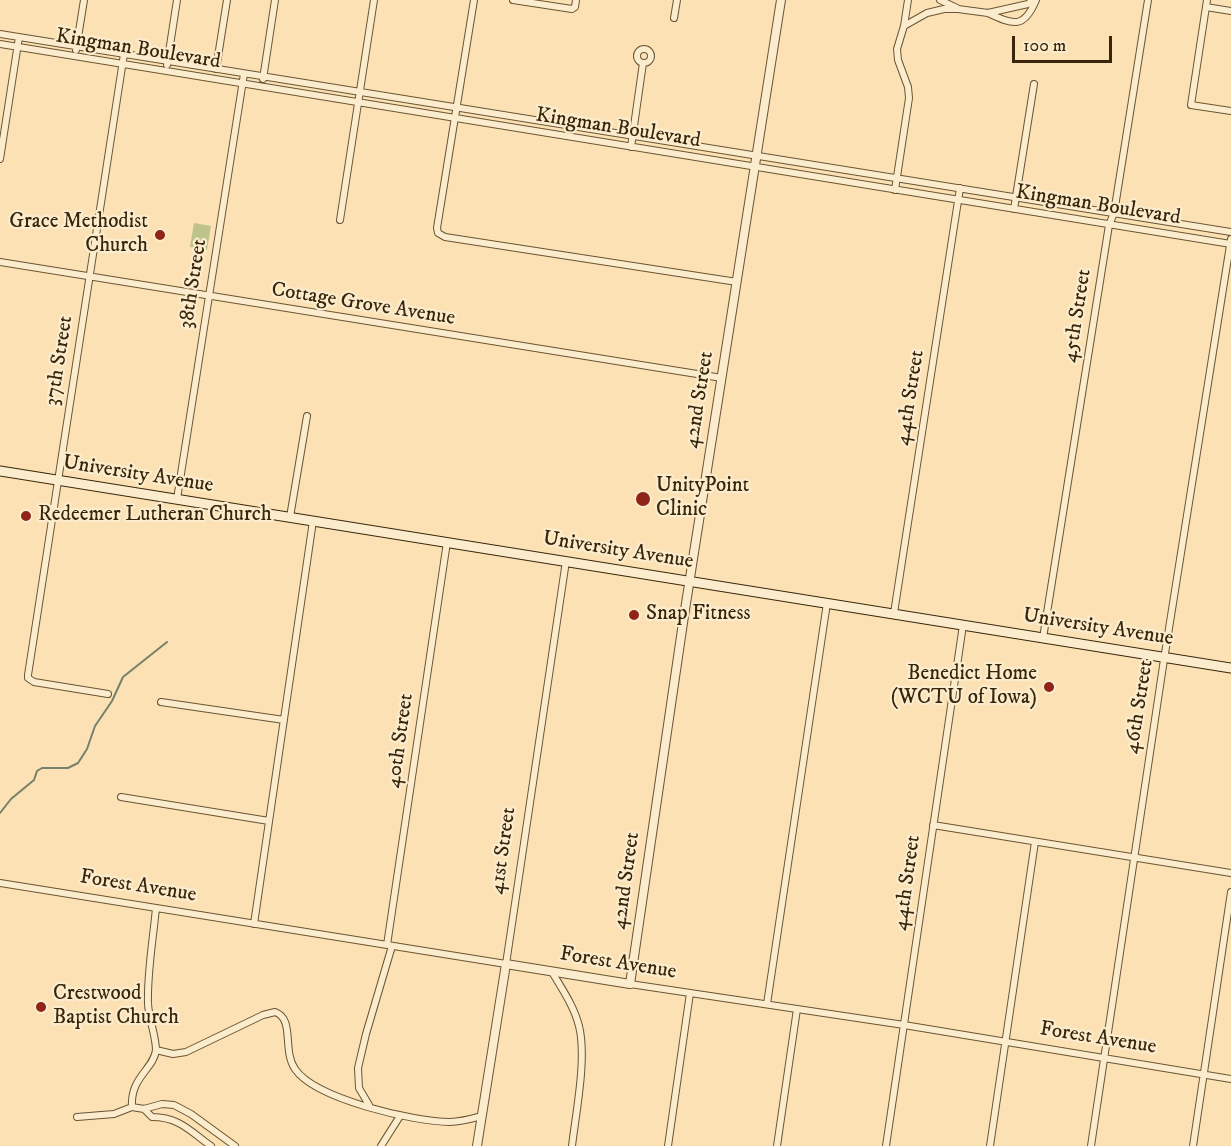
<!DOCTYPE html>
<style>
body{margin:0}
#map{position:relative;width:1231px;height:1146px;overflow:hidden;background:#fbe1b3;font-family:"IM FELL DW Pica",serif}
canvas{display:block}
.scale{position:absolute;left:1012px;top:36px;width:100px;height:27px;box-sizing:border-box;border:3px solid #38260a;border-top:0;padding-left:8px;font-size:18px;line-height:21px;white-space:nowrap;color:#38260a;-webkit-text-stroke:4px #fcecce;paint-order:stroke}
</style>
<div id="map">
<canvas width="1231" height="1146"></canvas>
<div class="scale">100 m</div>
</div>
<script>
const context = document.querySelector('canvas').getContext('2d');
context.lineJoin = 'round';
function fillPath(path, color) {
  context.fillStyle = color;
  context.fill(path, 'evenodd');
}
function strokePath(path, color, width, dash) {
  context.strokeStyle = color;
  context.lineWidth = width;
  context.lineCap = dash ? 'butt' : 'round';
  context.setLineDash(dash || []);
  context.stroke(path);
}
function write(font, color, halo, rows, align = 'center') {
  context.font = font + ' "IM FELL DW Pica",serif';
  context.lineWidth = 4.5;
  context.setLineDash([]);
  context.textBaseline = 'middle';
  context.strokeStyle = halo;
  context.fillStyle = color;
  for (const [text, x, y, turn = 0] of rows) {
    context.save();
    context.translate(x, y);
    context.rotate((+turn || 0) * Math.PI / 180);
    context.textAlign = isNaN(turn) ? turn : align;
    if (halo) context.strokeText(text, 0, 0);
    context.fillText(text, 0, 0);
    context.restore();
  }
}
fillPath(new Path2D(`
 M194,223L211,226L207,250L190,247Z`), '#bec38c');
strokePath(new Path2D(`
 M0,813L11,799L34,780L37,771L42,768H68L78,763L87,749L95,726L112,701L123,677L167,642`), '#76816c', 2);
const minor = new Path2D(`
 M474,0L437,228L438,233L445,237L737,282
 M513,0L572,9L575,7L576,0
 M940,0L957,8
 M1207,0L1191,105L1231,111
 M1206,7L1231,11
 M988,13C1014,25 1024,29 1036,0
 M674,18L677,0
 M904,26L927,13L944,9H958L988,13L1028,4L1033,0
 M0,34L1231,232
 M0,44L1231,244
 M637 56a7 7 0 1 1 14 0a7 7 0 1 1-14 0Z
 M76,50L84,0
 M167,65L177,0
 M216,69L227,0
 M263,79L275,0
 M631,147L643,63
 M0,159L19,37
 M895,190L909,98L908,87L898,60L897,49L904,26L908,0
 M1014,209L1034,84
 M340,220L374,0
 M0,262L722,378
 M177,499L244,74
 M290,517L307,416
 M894,613L960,188
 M1043,638L1109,225L1114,213L1148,0
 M108,694L34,682L28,678V675L124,54
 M161,702L284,720
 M121,797L269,821
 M933,825L1231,873
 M0,883L506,964L566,561
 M254,924L313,521
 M387,945L447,542
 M552,972C562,989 574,1006 579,1026C587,1058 576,1112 572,1146
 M630,984L904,1025L1231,1079
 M767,1004L827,603
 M156,1050L173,1054L186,1052L263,1015L275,1012C295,1019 282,1050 295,1069C315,1099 415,1122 450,1122C461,1122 471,1119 482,1116
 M369,1105L359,1088L358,1068L366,1034L392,946
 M132,1107C130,1077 154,1069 156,1050C156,1037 149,1019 148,1004C147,973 153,940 156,908
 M144,1109L152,1117C179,1117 190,1131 211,1146
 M77,1117L114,1114L132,1107L144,1109L162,1104L174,1105L191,1114L235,1146
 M381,1146L400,1116
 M668,1146L690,993
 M777,1146L797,1009
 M886,1146L963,625
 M990,1146L1035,842
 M1091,1146L1163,666L1231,239
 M1193,1146L1231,892`);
const tertiary = new Path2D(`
 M477,1146L506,964L630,984L684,616L781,0`);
const secondary = new Path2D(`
 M0,471L1231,668`);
strokePath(minor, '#695534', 8);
strokePath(tertiary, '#695534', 10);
strokePath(secondary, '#38260a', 11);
strokePath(minor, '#fcecce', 6);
strokePath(tertiary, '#fcecce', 8);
strokePath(secondary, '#fcecce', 9);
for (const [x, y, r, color] of [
 [160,235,6,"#8f2418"],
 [643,499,8,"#8f2418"],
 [26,516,6,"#8f2418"],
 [634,615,6,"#8f2418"],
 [1049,687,6,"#8f2418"],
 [41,1007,6,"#8f2418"]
]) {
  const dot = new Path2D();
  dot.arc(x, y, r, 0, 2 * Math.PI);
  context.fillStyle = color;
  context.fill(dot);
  strokePath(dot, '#fcecce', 2);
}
write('21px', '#38260a', '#fcecce', [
 ["Kingman Boulevard",138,50,9],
 ["Kingman Boulevard",618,129,9],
 ["Kingman Boulevard",1098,206,9],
 ["38th Street",194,284,-81],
 ["Cottage Grove Avenue",363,305,9],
 ["45th Street",1078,316,-81],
 ["37th Street",60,361,-81],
 ["44th Street",911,398,-81],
 ["42nd Street",700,400,-81],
 ["University Avenue",138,475,9],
 ["University Avenue",618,551,9],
 ["University Avenue",1098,628,9],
 ["46th Street",1140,707,-81],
 ["40th Street",401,741,-82],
 ["41st Street",504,851,-82],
 ["42nd Street",627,881,-82],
 ["44th Street",908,883,-82],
 ["Forest Avenue",138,887,9],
 ["Forest Avenue",618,964,9],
 ["Forest Avenue",1098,1039,9]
]);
write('21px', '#38260a', '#fcecce', [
 ["Grace Methodist",148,223,"right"],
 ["Church",148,247,"right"],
 ["UnityPoint",656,487],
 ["Clinic",656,511],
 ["Redeemer Lutheran Church",38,516],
 ["Snap Fitness",646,615],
 ["Benedict Home",1037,675,"right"],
 ["(WCTU of Iowa)",1037,699,"right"],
 ["Crestwood",53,995],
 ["Baptist Church",53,1019]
], 'left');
</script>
